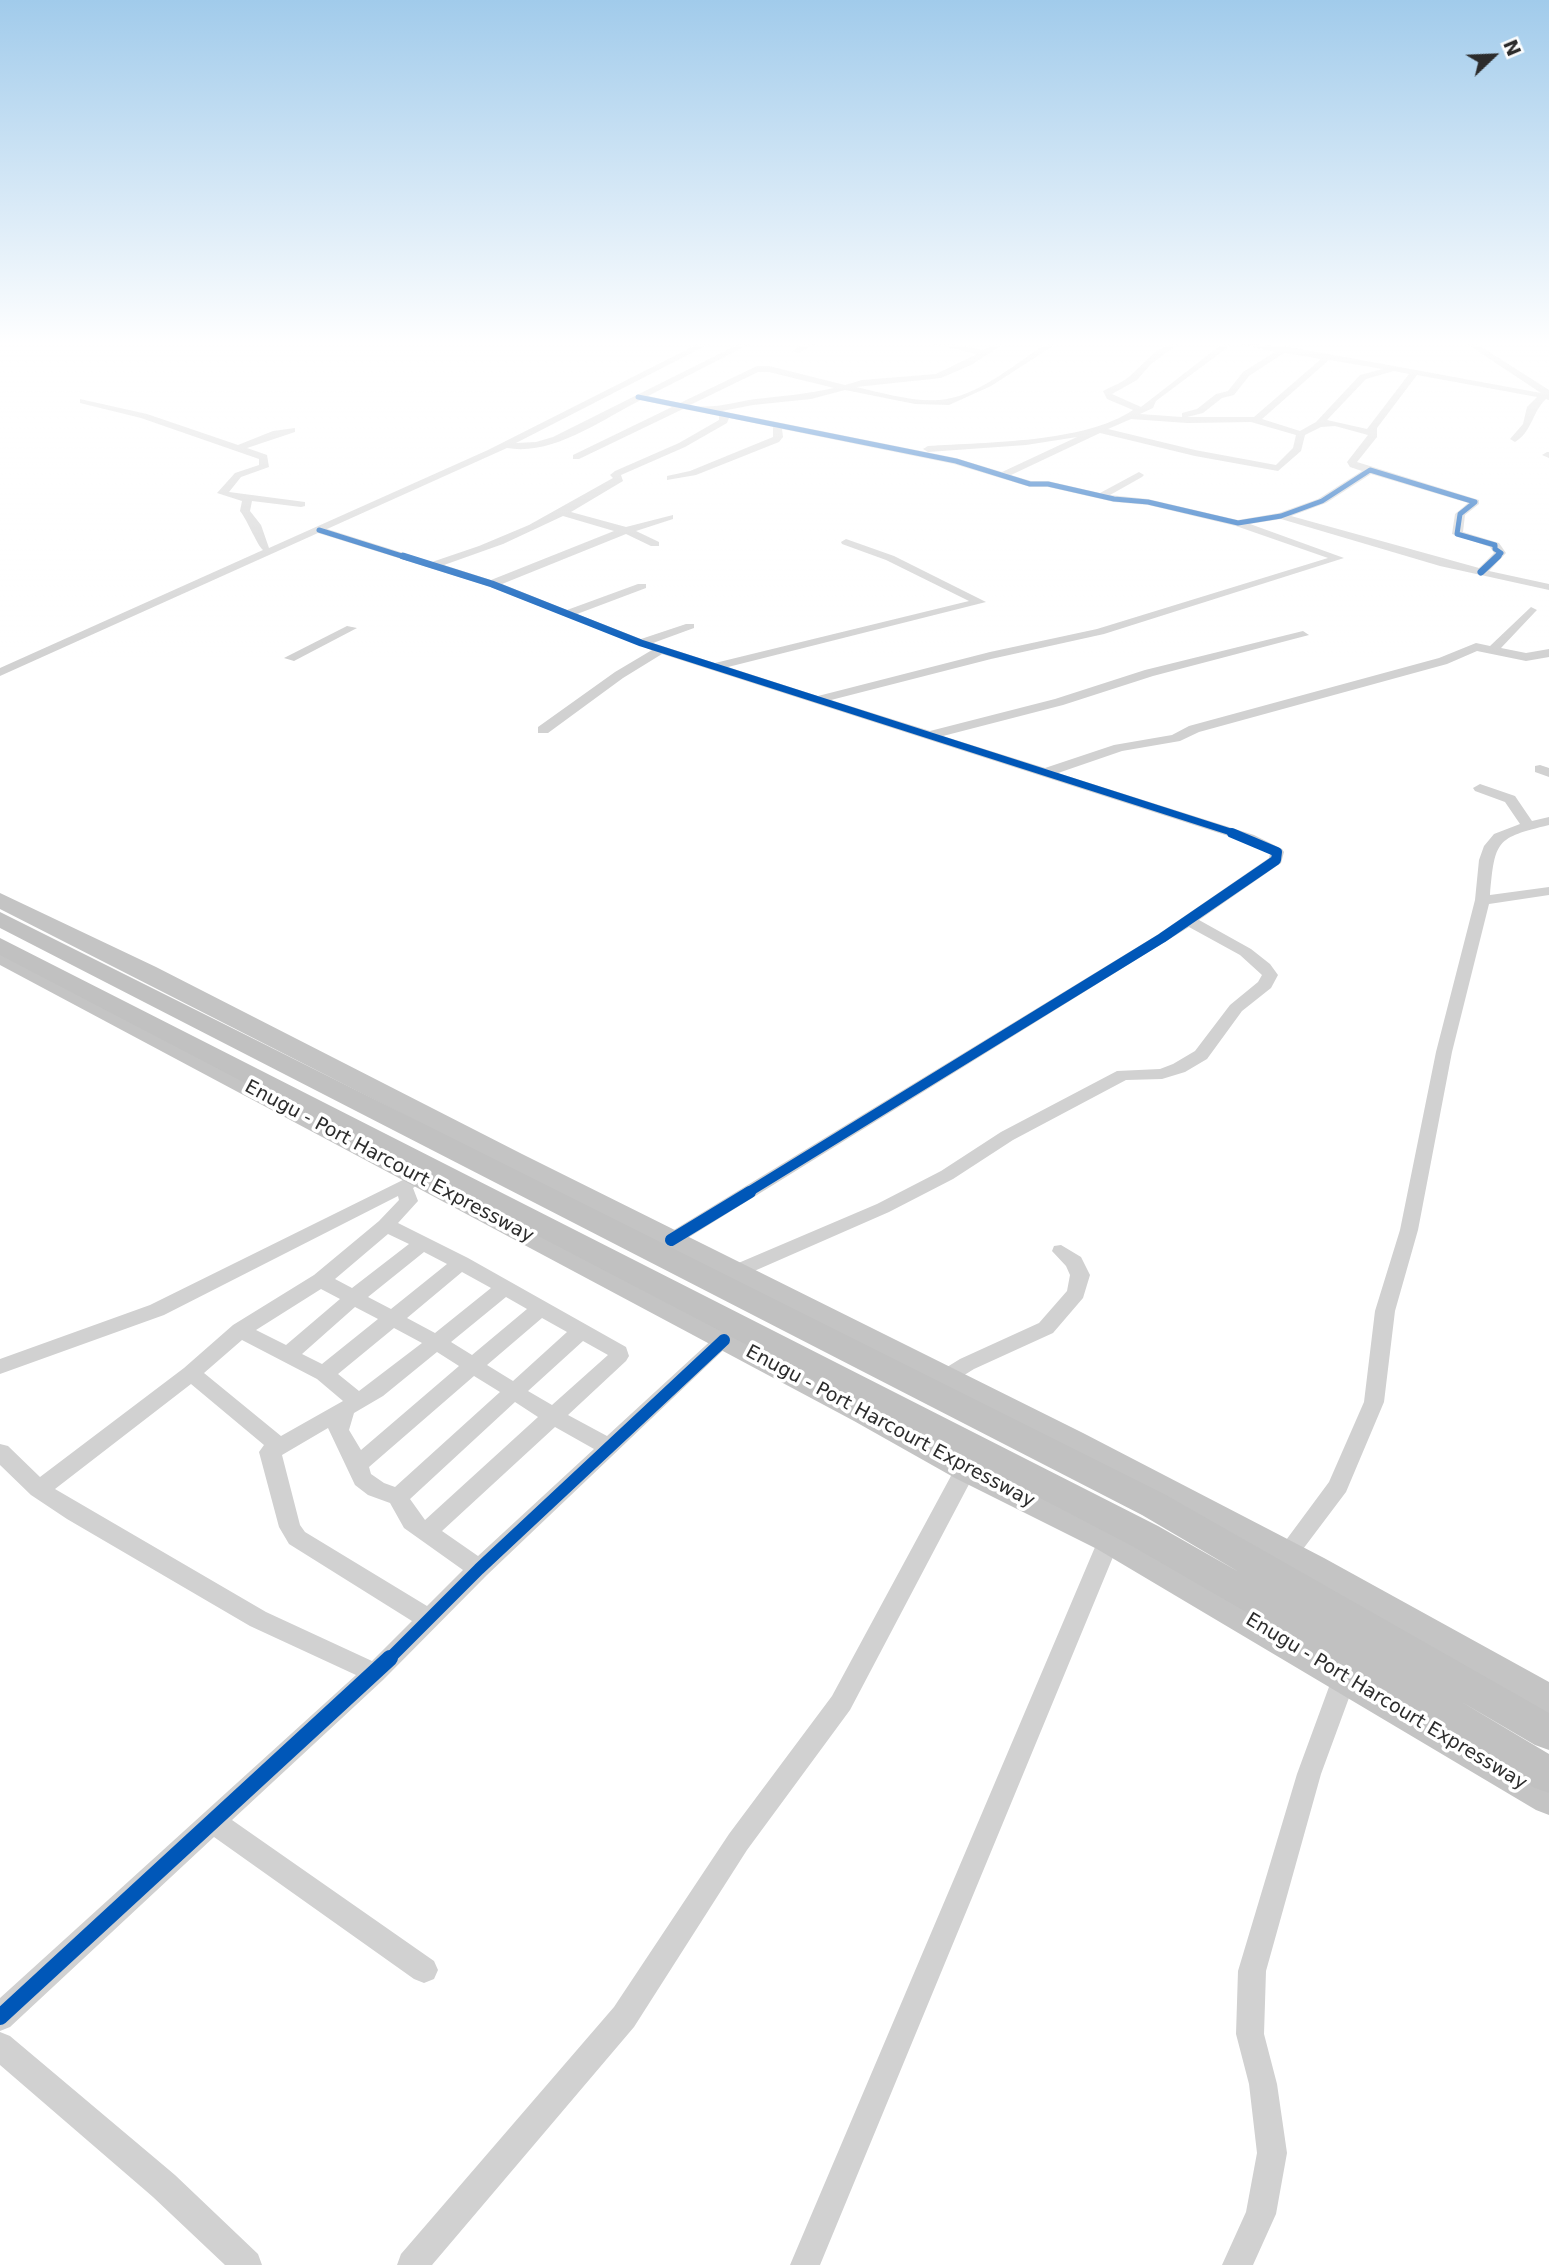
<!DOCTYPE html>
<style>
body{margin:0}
#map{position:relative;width:1549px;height:2265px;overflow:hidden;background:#fff;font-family:"DejaVu Sans",sans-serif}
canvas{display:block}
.north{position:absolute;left:1458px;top:21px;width:70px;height:70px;-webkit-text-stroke:5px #fff;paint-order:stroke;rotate:67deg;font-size:19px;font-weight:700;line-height:28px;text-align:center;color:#2c2c2c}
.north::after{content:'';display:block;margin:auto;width:24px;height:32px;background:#2c2c2c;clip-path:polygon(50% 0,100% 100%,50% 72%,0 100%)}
</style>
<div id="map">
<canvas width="1549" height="2265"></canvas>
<div class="north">N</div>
</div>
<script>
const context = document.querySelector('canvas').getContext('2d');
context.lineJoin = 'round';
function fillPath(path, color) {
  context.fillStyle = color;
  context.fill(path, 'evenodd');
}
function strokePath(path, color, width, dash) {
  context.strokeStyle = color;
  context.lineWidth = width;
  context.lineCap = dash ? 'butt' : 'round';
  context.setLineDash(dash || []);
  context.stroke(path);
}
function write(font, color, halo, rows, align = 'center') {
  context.font = font + ' "DejaVu Sans",sans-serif';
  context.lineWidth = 7;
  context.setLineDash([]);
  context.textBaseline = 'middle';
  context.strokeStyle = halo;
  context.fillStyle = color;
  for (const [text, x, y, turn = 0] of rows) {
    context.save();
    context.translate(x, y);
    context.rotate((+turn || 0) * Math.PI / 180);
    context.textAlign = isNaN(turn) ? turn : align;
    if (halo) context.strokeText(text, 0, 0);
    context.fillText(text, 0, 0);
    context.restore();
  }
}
fillPath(new Path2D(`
 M698,344H709L516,443L536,442L553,437L739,344H750L648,396L680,403L757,366H769L845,385L862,380L936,374L977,354L932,344H951L984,350L994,344H1004L971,365L941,378L856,387C883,393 919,404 947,399C982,393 1016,363 1046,344H1056L991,386L949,405L915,404L845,390L811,399L753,405L722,411L956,458L1002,472L1077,437L1026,445L928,452L923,449L928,446C987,442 1084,443 1133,410L1107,399L1103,391C1112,386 1125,382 1132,374C1146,362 1158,344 1178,344L1151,364L1137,380L1112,394L1141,407L1222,344H1232L1156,401L1153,408L1140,414L1182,417V413L1197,409L1216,394L1228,391L1243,372L1275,352L1241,344L1285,346L1541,393L1467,344H1477L1549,390V400L1546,399C1532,412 1532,432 1515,442L1510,439L1523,424L1527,407L1537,397L1417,375L1377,428V437L1357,462L1479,500V504L1465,515L1463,532L1499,543L1506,553L1489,571L1549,584V590L1440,566L1281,519L1250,524L1344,558L1104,634L991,659L831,700L930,731L1055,699L1145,670L1303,631L1309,635L1153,676L1063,705L943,736L1045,768L1114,745L1172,735L1189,726L1439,658L1476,643L1490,646L1531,607L1537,610L1535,612L1501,648L1526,653L1549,649V657L1526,661L1477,651L1447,664L1199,732L1180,741L1122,751L1058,773L1254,835L1282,849L1284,852L1281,863L1199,920L1251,949L1270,964L1278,975L1271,988L1242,1011L1207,1059L1185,1072L1162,1079L1126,1080L1013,1140L953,1179L889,1212L736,1279L729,1277L726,1272L729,1267L877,1204L941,1171L1001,1132L1117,1071L1160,1069L1173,1064L1195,1051L1230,1005L1258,982L1262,975L1240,955L1189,927L678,1244H664L662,1240L664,1236L1157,935L1269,858L1270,854L1244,841L662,654L623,678L548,733H538V727L615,672L652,650L488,586L318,533L0,676V668L263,550C257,545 248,521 240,511L242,501L217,493L235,473L259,465V459L141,418L80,403V399L147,414L238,445L273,431L295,428V432L247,448L267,455L269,467L241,477L229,492L305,502V506L301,507L252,501L250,511L261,525L269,548L488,450ZM1284,353L1321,359L1254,417H1187L1203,413L1222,398L1234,395L1249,376ZM1329,360L1383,369L1360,375L1316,422L1300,431L1262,419ZM1394,371L1409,374L1367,429L1327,420L1366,379ZM758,372H769L834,388C808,394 782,396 756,399C732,402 714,410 690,405ZM641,400L672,407L573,455V459H579L683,409L719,416V420L679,443L615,471L610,475L613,478L529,525L479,546L432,562L327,529L507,448C553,456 601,420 641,400ZM729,418L773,427V437L690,471L667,476V480L696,475L779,442L783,437L782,429L954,464L1030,487H1048L1114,502L1148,505L1236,526L1328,558L1097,629L990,652L818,696L728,667L986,602L894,556L846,539L841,542L842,544L886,560L969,601L715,663L653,643L694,628V624H686L641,639L577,614L646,588V584H638L567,610L502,584L626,534L651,546H659V542L636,531L673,519V515L626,527L571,512L623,481L621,475L685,447L727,423ZM1131,419L1187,423L1251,422L1296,435L1293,448L1276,465L1195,450L1108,429ZM1335,426L1368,435L1347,462L1350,467L1362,471L1318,499L1279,513L1238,520L1148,499L1110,495L1142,477L1144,475L1139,472L1100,493L1048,481H1031L1011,475L1100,433L1195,456L1278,471L1301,451L1305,435L1321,427ZM1371,474L1468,503L1455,514L1452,534L1490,547L1494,553L1479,568L1291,516L1326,503ZM563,516L614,531L491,580L444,565L503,544Z
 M804,344H815L799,353L792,351Z
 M1547,452H1549V458L1542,455Z
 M347,626L357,628L294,661L284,658Z
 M1540,765L1549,768V777L1535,772V766Z
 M1480,784L1515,796L1532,821L1549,817V825C1496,838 1495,840 1490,895L1549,887V895L1489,904L1452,1052L1418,1230L1395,1311L1384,1402L1346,1492L1294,1561L1286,1564L1278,1561L1275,1555L1329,1482L1364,1402L1375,1311L1400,1230L1436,1052L1475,900L1479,860L1484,846L1494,834L1520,824L1505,802L1475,791L1473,788Z
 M413,1175L422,1181L413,1188L418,1201L398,1223L468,1258L626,1347L629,1356L626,1361L568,1415L607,1436L717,1335H731L734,1340L487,1575L383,1680L232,1820L434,1961L438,1970L434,1979L424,1983L414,1979L214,1837L10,2027L0,2031V1998L356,1675L250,1626L67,1519L31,1495L0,1465V1444L8,1446L40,1477L184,1368L233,1325L314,1275L379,1221L399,1200L398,1196L164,1315L0,1374V1359L150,1305ZM388,1234L409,1244L352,1288L335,1279ZM424,1252L447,1264L391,1309L368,1297ZM462,1272L491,1288L435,1333L407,1318ZM321,1289L340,1299L286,1345L256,1330ZM506,1297L527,1309L472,1355L451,1342ZM355,1307L378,1319L322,1364L302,1354ZM542,1318L567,1332L513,1381L487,1365ZM394,1328L422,1343L359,1391L338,1374ZM242,1340L317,1379L343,1401L281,1436L204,1373ZM583,1341L608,1355L552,1405L528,1391ZM437,1352L459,1366L361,1450L349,1430L354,1413L383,1396ZM474,1376L500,1392L395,1487L384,1483L371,1474L369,1467ZM191,1384L264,1445L259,1452L279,1527L289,1544L412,1621L372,1661L266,1612L55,1489ZM515,1402L538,1417L425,1520L410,1499ZM555,1427L594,1449L478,1556L442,1531ZM328,1428L355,1485L368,1495L390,1503L404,1528L463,1570L427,1606L305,1532L300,1525L282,1455Z
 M1061,1245L1081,1257L1090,1275L1083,1298L1053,1333L974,1369L953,1382L946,1384L939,1382L936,1377L939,1372L960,1359L1039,1323L1067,1291L1070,1275L1066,1266L1052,1251L1054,1246Z
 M966,1461L974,1463L977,1469L850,1710L747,1850L634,2027L432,2265H397L401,2254L614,2007L729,1834L832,1696L958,1463Z
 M1109,1531L1117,1534L1120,1540L820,2265H790L1098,1540L1101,1534Z
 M1345,1666L1353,1669L1357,1676L1321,1774L1266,1971L1264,2034L1277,2084L1287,2153L1276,2214L1253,2265H1222L1246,2212L1257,2153L1249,2084L1236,2034L1238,1971L1297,1774L1333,1676L1337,1669Z
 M0,2032L10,2036L175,2175L258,2254L262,2265H225L153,2197L0,2065Z`), '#d1d1d1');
fillPath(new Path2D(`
 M0,893L156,967L522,1154L1083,1433L1324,1558L1549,1682V1716L1536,1711L1300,1577L1060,1449L0,909Z
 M0,949L876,1405L977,1460L1121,1531L1549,1778V1815L1536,1810L1097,1549L955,1478L854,1421L0,965Z`), '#c4c4c4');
fillPath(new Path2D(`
 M0,912L1166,1495L1549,1713V1750L1535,1745L1460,1701L1549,1754V1793L1535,1788L1260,1620L1132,1546L0,955V938L1158,1526L1239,1572L1142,1515L0,928Z`), '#c1c1c1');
strokePath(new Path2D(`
 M638,397L956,461L1030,484H1048L1114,499L1148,502L1238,523L1281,516L1322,501L1370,470L1475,502L1460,514L1457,534L1495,545V549L1501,553L1496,558
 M319,530L408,558`), '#0057b8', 5);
strokePath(new Path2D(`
 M403,556L492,584L641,643L1237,834
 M1481,572L1498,556`), '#0057b8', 7);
strokePath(new Path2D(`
 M747,1193L1162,938L1276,860L1277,852L1232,833`), '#0057b8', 10);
strokePath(new Path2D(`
 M671,1240L750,1192
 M388,1660L479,1569L724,1340`), '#0057b8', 12);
strokePath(new Path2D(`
 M0,2017L390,1658`), '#0057b8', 16);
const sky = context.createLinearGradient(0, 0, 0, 661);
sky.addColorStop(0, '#a1cbeb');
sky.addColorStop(0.52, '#fff');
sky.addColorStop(1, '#ffffff00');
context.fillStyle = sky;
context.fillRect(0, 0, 1549, 661);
write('19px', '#2c2c2c', '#fff', [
 ["Enugu - Port Harcourt Expressway",389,1162,28],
 ["Enugu - Port Harcourt Expressway",890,1427,28],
 ["Enugu - Port Harcourt Expressway",1386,1702,31]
]);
</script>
